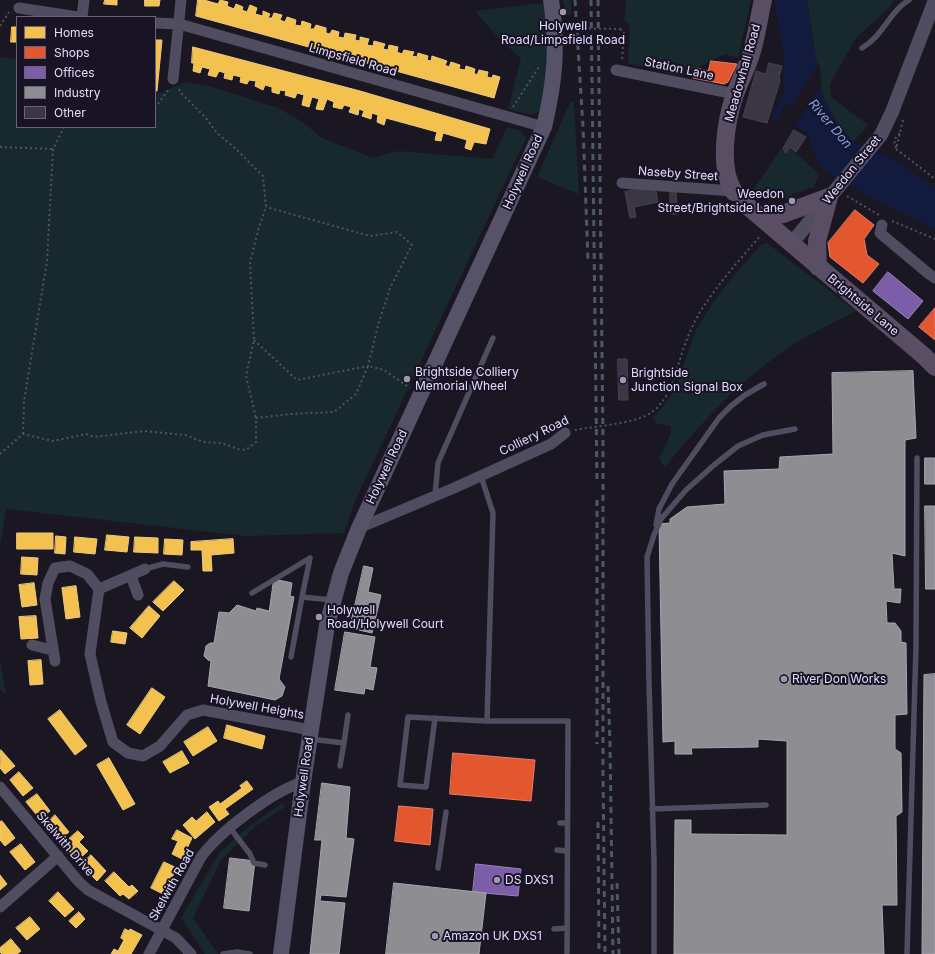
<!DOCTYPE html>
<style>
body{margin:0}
#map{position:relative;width:935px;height:954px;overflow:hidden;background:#1a1722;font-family:Inter,sans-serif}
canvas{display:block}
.legend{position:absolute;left:16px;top:16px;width:140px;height:112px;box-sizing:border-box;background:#191326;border:1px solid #6a637b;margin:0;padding:5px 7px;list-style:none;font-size:12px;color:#e4dcfb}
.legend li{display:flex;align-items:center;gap:8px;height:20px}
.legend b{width:20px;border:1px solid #6a637b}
</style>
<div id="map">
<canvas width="935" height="954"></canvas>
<ul class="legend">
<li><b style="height:11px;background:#f2c14e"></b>Homes</li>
<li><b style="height:11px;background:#e4572e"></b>Shops</li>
<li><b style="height:11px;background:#7b5ea7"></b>Offices</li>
<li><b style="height:11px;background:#8d8d92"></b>Industry</li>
<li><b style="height:11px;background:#3a3643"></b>Other</li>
</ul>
</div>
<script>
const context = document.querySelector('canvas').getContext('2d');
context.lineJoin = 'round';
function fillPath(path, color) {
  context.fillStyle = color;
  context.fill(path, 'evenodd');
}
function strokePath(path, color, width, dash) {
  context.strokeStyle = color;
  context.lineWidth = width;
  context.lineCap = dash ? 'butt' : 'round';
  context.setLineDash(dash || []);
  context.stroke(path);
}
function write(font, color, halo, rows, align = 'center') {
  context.font = font + ' Inter,sans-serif';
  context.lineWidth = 4;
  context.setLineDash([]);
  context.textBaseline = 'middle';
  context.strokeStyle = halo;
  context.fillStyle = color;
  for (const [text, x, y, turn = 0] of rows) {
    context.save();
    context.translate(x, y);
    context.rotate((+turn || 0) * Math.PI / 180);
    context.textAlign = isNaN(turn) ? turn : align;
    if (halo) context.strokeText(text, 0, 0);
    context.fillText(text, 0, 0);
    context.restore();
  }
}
fillPath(new Path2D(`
 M563,0H571V15H566Z
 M626,0H751L738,58L725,54L680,76L628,63L630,25L625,21Z
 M807,0H894L890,7L857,37L853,43L830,84L831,97L868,125L853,142L834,118L821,91Z
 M543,3L548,28L549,59L544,103L538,112L531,115L508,109L521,59L497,36L475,11Z
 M0,57L17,60V127H155V92L161,93L184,82L209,86L276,107L301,121L322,138L373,158L398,151L492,159L507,127L521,131L526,138L355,501L344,533L246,536L6,509L0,545Z
 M571,101L574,102L579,194L537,177Z
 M790,148L819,174L814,187L792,194L793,197C784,200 769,203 761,196C758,194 756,191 754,189L781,149L786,153Z
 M767,243L856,311C833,323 808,334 787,349C739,380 701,424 665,467L659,459L671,433V426L658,424L652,418C674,399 680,375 689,349C692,342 693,335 697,329C714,297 738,270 762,244Z
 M0,658L6,695L0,689Z
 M282,803L285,807L256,826L221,860L193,918L218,954H205L181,918L219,853L247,828Z`), '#17292d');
fillPath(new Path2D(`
 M774,0H807L821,91L834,118L853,142L893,159L935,187V229L868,196L823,170L812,148L809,134L797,127L786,102L776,121H771L784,92L783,49Z`), '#121b3e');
fillPath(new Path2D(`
 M819,63L822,85L795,127L788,110Z`), '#1a1722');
const homes = new Path2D(`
 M105,0H117V5L104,4Z
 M145,0H160L159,6H145Z
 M198,0H204L218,4L220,0L228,2L227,6L234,9L236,4L243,7L242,10L247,12L250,5L257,8L255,14L263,16V11L270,14L268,18H272L274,13L282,15L280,20L285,22L287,17L296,20L295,25L301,26L302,21L311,24L310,29H314L316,25L326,28V33L330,34L332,30L339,32L338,37L344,38L345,33L356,35L355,40L360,41V37L369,39L367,45L373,46L374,41L385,44L383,49L388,50L389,45L398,47L397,52L402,54L404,50L414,52L412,56L417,57L418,53L428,56L427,60L431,61L432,56L447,61L445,65L449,67L451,62L460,65L459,69L465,70L466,66L475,69L474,73L477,75L479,70L488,72L487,77L492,78L493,75L500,77L494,98L196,16Z
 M12,27H17V42H11Z
 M155,40H162L157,91H155Z
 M193,47L360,91L490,129L486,144L474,142L471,150L465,148L467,140L443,133L441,141L435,140L437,132L386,118L384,125L377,122L378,115L372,113L371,119L362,116L364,111L359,109L358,115L349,112L351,107L344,105L342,109L333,107L334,102L327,99L323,110L316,109L319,99L312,97L309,107L302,105L304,95L297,93L295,98L285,95L286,91L280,90L279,94L272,92V87L265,85L263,90L255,86L256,81L249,80L247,84L240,82L241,77L233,75L232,80L224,78L225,73L219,71L216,77L208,75L210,69L202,67L200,73L193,71L194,63H192Z
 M17,533H53V549H17Z
 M107,535L129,537L127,552L105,550Z
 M56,536L66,537L65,554L55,553Z
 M75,537L97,539L95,554L74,552Z
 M135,537L158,538V553L134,552Z
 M165,539L183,540L182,555L164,554Z
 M233,539L234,553L211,555L212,571H203L202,550H191V542Z
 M22,557L38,558L37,575L21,574Z
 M174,581L184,590L163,611L153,602Z
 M34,583L37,605L22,607L19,585Z
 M76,586L80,617L66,619L62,588Z
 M149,606L160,616L142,638L130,628Z
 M36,616L38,638L21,639L19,617Z
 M113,631L127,633L125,644L111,642Z
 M41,660L43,684L30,685L28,661Z
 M152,688L165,697L140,734L127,725Z
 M60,710L87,746L75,755L48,719Z
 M227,725L265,736L262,749L224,738Z
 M208,727L217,741L193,756L184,742Z
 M1,750L15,766L5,774L0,768Z
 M182,751L189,763L170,773L163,762Z
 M109,758L135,804L123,810L97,765Z
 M19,772L33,788L23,796L10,780Z
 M247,781L253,789L225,809L229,814L219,821L209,807L218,801L220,804L242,788L240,786Z
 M37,794L50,811L40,819L26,802Z
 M207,812L215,822L195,839L183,825L192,817L196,821Z
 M55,815L69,832L59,840L46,824Z
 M2,821L15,838L5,846L0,840V822Z
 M177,830L192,838L182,859L172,854L178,841L172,839Z
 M78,831L84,837L79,842L88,851L77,861L63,844Z
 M21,844L35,862L25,870L10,852Z
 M91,855L106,871L97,881L81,865Z
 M164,862L177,868L163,894L151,888Z
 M114,872L129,887L132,885L138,891L129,899L123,894L120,896L105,881Z
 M0,875L7,884L0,890Z
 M58,892L74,909L65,917L49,901Z
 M79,912L85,919L76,928L69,921Z
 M30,917L40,929L27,940L16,928Z
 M125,929L129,931L130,929L142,935L131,954H111L114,949L118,951L124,940L121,938Z
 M11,939L21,951L17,954H2L0,952V948Z`);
fillPath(homes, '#f2c14e');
strokePath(homes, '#eec982', 1);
const shops = new Path2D(`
 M711,61L737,64L728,82L724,84L693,78L697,68L708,71Z
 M855,210L874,225L864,239L867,255L879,264L863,283L830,257L828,243Z
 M935,308V340L919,327Z
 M453,753L535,760L531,801L450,794Z
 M399,806L433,809L430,845L395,841Z`);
fillPath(shops, '#e4572e');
strokePath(shops, '#e47f6c', 1);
const offices = new Path2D(`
 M888,272L923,301L908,319L873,291Z
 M476,864L521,869L518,896L473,892Z`);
fillPath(offices, '#7b5ea7');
strokePath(offices, '#9a84c0', 1);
const industry = new Path2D(`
 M913,371L916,438L905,440V556L892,553L894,589H901L900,603L886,601L887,623H895L901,631V642L906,643L907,714L895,715V749L901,753L902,812L896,816L897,905H882L884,954H674L675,820H691V834L787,835V741L758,739V747L691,748L692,754H675V741L663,742L659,524L670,523V519L687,507L725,504L724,471L779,469L780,457L833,454L832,373Z
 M925,458H935V484H925Z
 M925,506H935V589H926Z
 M364,566L373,568L368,592L381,595L372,633L350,628Z
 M274,579L292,583L290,596L294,597L279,679L285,687L282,696L275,700L208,686L211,661L208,660L204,656L206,646L210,643H214L219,612L229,613L237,605L256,611L257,608L269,611Z
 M345,632L375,637L370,667L377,668L373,690L365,688L364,694L335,690Z
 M935,674V954H922L924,675Z
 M322,783L350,787L346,838L354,839L346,897L321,895L320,901L345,903L339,954H310L322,840H315Z
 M230,858L255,861L249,911L224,908Z
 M394,883L486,893L479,954H386Z`);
fillPath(industry, '#8d8d92');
strokePath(industry, '#a7a5b2', 1);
const building = new Path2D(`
 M769,63L782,66L779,77L780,81L767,123L743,117L756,71L766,74Z
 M794,130L806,137L796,152L790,147L786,153L783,149Z
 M655,186L658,202L634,207L636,217L630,218L625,192Z
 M670,190H676L677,214H671Z
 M618,359H627L628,400H619Z`);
fillPath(building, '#3a3643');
strokePath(building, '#484354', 1);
strokePath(new Path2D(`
 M0,26L9,12
 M620,29L624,32L622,61
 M179,89L182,94L206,118L217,133L236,149L263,176L266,207L259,227L250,262L254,340L246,376L256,418
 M513,107L539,67
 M155,108L169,89
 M903,120L896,149L935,179
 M0,147L53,149
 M896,148L894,140L900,133
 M847,196L879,215
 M892,221L935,239
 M254,340L297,380L368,366L379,322L390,288L412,245L397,232L370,236L266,207
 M575,430C595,426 636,424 652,412C674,396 677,363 687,339C691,329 696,318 702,309C718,284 741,258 761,235
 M23,434L24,401L47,261L53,149L64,127
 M0,454L23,434L53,441L86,434L94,437L144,431L185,435L204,442L221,443L238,449L246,450L256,442V418L291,414L334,412L356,394L368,366L384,370L410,388`), '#4d5462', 2, [2, 3]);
strokePath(new Path2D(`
 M862,48C884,35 889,12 909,0
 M481,476L493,513L487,721H568L567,954
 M435,496L438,463L493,338
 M656,525L659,509L672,484L719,418L731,406L745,395L764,384
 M145,569L163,564L188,567
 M252,593L310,558
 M302,597L310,558
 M291,657L302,597L333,600
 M435,718L426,787L400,785L408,717L487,721
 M310,739L344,743L348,715
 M340,766L344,743
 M652,809L766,805
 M560,823H567
 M230,828L250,854L254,863L265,865
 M557,850L567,851
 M438,868L446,812
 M554,929L567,928
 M223,954L237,952L250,954
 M654,954V861L649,683L647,557L654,535L661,519L686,490L714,465L738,446L763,435L795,429
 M907,954L916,646L917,458`), '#514d61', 5.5);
strokePath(new Path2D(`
 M19,8L78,17
 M82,17L84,0
 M155,23L179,24L544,127
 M616,70L735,94
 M173,79L181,0
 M622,183L733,191
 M882,225L880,233L929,274L935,278
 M359,528L454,488L551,444L565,433
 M131,576L138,595
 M99,589L145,569
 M32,645L52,650
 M55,661L45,599L48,583L55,568L70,566L87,574L99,589L90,654L101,702L113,742L128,753L143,756L160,746L187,715L203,710L311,730
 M0,787L79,882L88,890L176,938L191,954
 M0,907L58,856
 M149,954L201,857C220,831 273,791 303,782`), '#514d61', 11);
strokePath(new Path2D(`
 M791,244L881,135L892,112L935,0`), '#514d61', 14);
strokePath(new Path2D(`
 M281,954L303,782L327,625L341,573L359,528L544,127C555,82 558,46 551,0`), '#565267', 16);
strokePath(new Path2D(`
 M734,192C718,168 726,120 735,94C740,80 748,66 752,51C757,34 759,17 763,0
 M745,204L924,356L935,367
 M761,217L783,214L829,197
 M818,267L817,241L829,197`), '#5a4e65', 18);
strokePath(new Path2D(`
 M575,0L583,127L588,260
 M591,0L597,482
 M598,0L603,440V774L605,954
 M597,500V744
 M608,686L610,743L613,954
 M598,822L599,954
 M617,883L619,954`), '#4c5869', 3, [6, 5]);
strokePath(new Path2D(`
 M554,28L620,29`), '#4d5462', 2, [2, 3]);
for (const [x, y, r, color] of [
 [563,12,4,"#9d97af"],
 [792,201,4,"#9d97af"],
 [407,379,4,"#9d97af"],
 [623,380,4,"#9d97af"],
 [319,617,4,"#9d97af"],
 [784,679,4,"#9d97af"],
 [497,880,4,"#9d97af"],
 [435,936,4,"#9d97af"]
]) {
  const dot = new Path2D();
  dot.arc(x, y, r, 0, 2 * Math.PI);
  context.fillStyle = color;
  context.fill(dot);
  strokePath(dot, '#191326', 1.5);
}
write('12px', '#e4dcfb', '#191326', [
 ["Holywell",563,26,"center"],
 ["Road/Limpsfield Road",563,40,"center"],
 ["Weedon",784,194,"right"],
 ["Street/Brightside Lane",784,208,"right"],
 ["Brightside Colliery",415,372],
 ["Memorial Wheel",415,386],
 ["Brightside",631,373],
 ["Junction Signal Box",631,387],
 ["Holywell",327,610],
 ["Road/Holywell Court",327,624],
 ["River Don Works",792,679],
 ["DS DXS1",505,880],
 ["Amazon UK DXS1",443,936]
], 'left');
write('12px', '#e4dcfb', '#191326', [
 ["Limpsfield Road",353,60,16],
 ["Station Lane",679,69,12],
 ["Meadowhall Road",743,73,-74],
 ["Weedon Street",852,170,-51],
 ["Holywell Road",523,172,-66],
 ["Naseby Street",678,174,4],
 ["Brightside Lane",863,305,40],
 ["Colliery Road",534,436,-26],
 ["Holywell Road",387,467,-65],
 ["Holywell Heights",257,707,10],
 ["Holywell Road",304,777,-82],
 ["Skelwith Drive",65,844,49],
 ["Skelwith Road",172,885,-61]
]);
write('italic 13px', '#77a4ee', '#191326', [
 ["River Don",830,124,50]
]);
</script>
